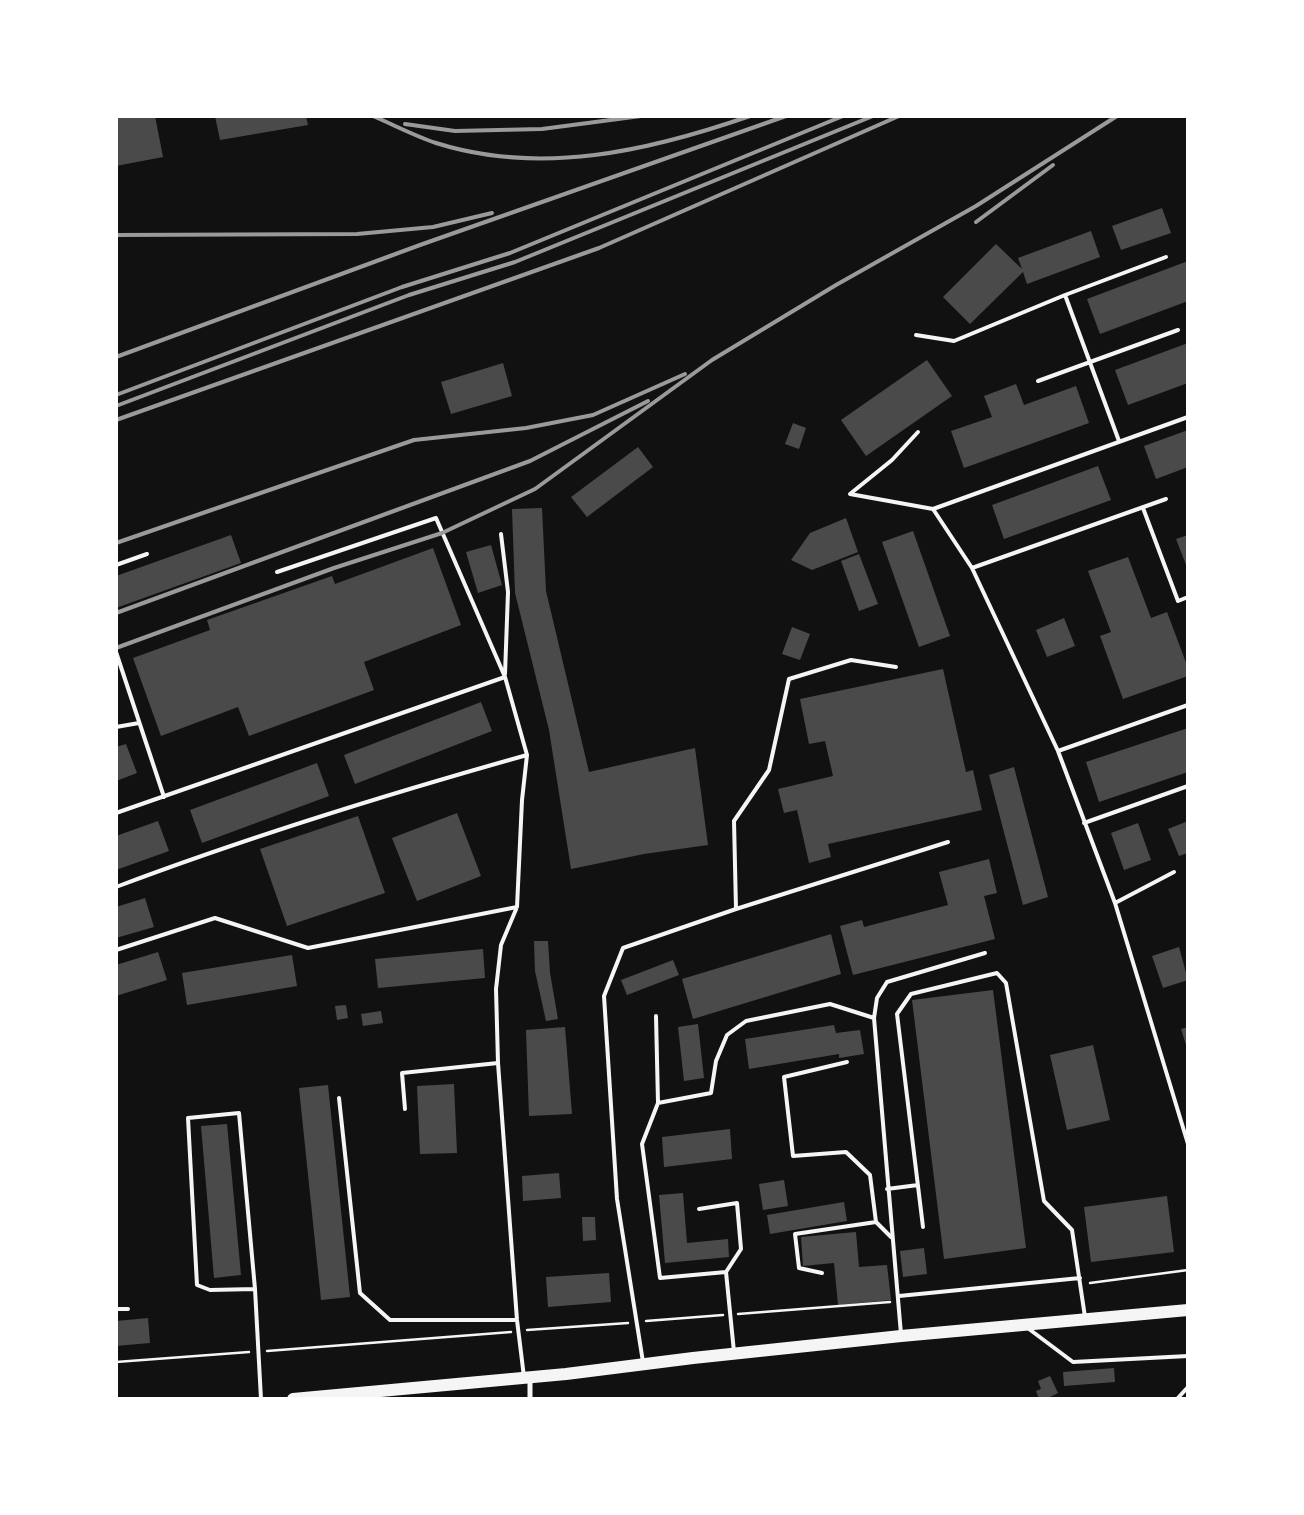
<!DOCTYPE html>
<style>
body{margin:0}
#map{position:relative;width:1304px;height:1515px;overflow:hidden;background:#111;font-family:"Roboto Condensed",sans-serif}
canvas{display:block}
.frame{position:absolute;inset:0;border:118px solid #fff;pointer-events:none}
</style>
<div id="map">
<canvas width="1304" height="1515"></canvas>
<div class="frame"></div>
</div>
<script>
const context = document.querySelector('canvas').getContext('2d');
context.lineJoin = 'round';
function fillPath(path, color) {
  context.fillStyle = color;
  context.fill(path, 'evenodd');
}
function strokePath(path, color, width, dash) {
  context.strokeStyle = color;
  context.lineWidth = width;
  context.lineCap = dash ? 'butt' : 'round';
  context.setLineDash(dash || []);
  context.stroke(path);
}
fillPath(new Path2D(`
 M116,116H155L163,157L116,166Z
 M215,116H306L308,125L220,140Z
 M1162,208L1171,233L1121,250L1112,226Z
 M1091,231L1100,257L1027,284L1023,272L970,324L943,297L996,244L1022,269L1018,258Z
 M1188,261V301L1100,334L1087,299Z
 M1188,343V383L1128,405L1115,370Z
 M927,360L952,396L866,456L841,420Z
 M503,363L512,396L451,414L441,382Z
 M1016,384L1024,405L1076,386L1089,423L964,468L951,431L992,417L984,396Z
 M793,423L806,428L799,449L785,444Z
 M1188,430V467L1156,479L1144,446Z
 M638,447L653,467L587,517L571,497Z
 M1098,466L1111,500L1004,539L992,505Z
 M542,508L546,591L589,772L695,748L708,845L644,854L571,869L549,730L515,593L512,509Z
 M846,518L858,552L812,570L791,560L810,533Z
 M913,531L950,636L919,647L882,542Z
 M231,535L241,563L116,608V576Z
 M1188,535V570L1176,539Z
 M491,545L502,585L478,593L466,552Z
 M433,548L461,625L364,662L374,690L249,736L238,707L161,736L133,658L210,630L207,620L332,576L335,584Z
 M859,554L878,604L859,611L841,561Z
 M1128,557L1151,618L1167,612L1188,668V676L1123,699L1100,636L1111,632L1088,571Z
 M1064,618L1075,646L1047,657L1036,630Z
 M792,627L810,634L800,660L782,654Z
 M943,669L966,772L973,770L982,810L828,844L831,857L809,863L797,810L784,813L778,789L833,776L825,741L809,744L800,699Z
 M481,702L492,731L355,784L344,755Z
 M1188,728V772L1099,802L1086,762Z
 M126,744L137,773L116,781V747Z
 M317,763L329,796L202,843L190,810Z
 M1014,767L1048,897L1023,905L989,775Z
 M457,813L481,876L417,901L392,838Z
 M358,816L385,893L287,926L260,849Z
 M158,821L169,851L116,870V836Z
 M1188,821V853L1179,856L1168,829Z
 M1138,823L1151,860L1124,870L1111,833Z
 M989,859L997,893L984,896L995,939L853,975L840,926L862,920L864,927L948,905L939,872Z
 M145,898L154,927L116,938V907Z
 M831,934L841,974L693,1019L682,979Z
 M534,941H548L550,973L558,1019L546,1021L535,971Z
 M1179,947L1188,980L1163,988L1152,956Z
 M483,949L485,978L378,988L375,959Z
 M158,952L167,980L116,996V965Z
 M292,955L297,986L187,1005L182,973Z
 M673,960L679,975L627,995L621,980Z
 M993,990L1026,1248L944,1259L912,1000Z
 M346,1005L348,1018L337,1020L335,1006Z
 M381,1011L383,1023L363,1026L361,1014Z
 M698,1024L704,1078L684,1081L678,1027Z
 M834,1025L836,1033L860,1030L864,1054L839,1058V1054L749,1069L745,1039Z
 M565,1027L572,1114L529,1116L526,1030Z
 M1188,1027V1048H1187L1181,1029Z
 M1093,1045L1110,1120L1067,1130L1050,1055Z
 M454,1084L457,1153L420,1154L417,1086Z
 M328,1085L350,1297L321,1300L299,1088Z
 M227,1124L241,1275L214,1278L201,1126Z
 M730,1129L732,1159L664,1167L662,1137Z
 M559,1173L561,1198L523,1201L522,1176Z
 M784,1180L788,1206L763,1210L759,1184Z
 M683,1193L687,1243L728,1239L729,1257L665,1263L659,1195Z
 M1167,1196L1174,1252L1091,1262L1084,1207Z
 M844,1202L847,1221L770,1234L767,1215Z
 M582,1217H595L596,1240L583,1241Z
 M856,1232L859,1267L887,1265L891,1300L838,1305L834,1263L803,1266L801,1237Z
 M924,1248L927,1274L903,1277L900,1251Z
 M609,1273L611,1302L548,1307L546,1277Z
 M148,1318L150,1343L116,1346V1321Z
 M1114,1368L1115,1382L1064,1386L1063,1372Z
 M1050,1376L1058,1393L1046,1399H1039L1036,1391L1041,1389L1038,1381Z`), '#4a4a4a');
strokePath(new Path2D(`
 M1090,1283L1188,1270
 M738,1314L890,1302
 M646,1321L723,1315
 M527,1330L628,1323
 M267,1351L511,1332
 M116,1362L249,1352`), '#f5f5f5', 2.5);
strokePath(new Path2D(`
 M1065,295L1166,257
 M916,335L954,341L1065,295L1119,441
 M1038,381L1178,330
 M918,432L892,460L850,494L933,509L972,568L1058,751L1115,903L1188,1144
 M1143,508L1178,601L1188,597
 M933,509L1188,417
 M501,534L508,592L505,674
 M116,565L147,554
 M972,568L1166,499
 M277,572L436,518L505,677
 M116,652L164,797
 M116,727L139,723
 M1058,751L1188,705
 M116,813L505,677L527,755L522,800L517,907L501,945L496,989L498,1063L517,1320L524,1377
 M1084,823L1188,786
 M116,887C251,836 388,794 527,755
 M1115,903L1174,872
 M736,909L948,842
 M116,950L215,918L308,948L517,907
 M656,1016L658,1103L642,1144L660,1278L726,1272L734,1352
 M847,1062L784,1077L793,1156L846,1152L870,1175L876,1222
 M339,1098L360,1293L390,1320H517
 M658,1103L711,1093L716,1061L727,1035L746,1021L830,1004L874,1018
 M405,1109L402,1073L498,1063
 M887,1189L918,1185
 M699,1209L737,1203L741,1249L726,1272
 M923,1227L897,1014L911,994L997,973L1006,983L1044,1201L1072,1230L1085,1317
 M822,1273L799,1268L795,1234L876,1222L891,1237
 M255,1289L210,1290L197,1285L188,1118L239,1113L255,1289L261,1399
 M899,1296L1080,1278
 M116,1309H128
 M1029,1329L1073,1362L1188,1356
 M901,1334L874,1018L877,998L887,982L985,953
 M643,1362L617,1199L604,996L623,948L736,909L734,821L769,770L789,679L851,660L896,667
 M1177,1399L1188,1387`), '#f5f5f5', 4);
strokePath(new Path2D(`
 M530,1399V1377`), '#f5f5f5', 5);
strokePath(new Path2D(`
 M293,1399L566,1374L693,1358L901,1336L1188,1310`), '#f5f5f5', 12);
strokePath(new Path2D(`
 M373,116C394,125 415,136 436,143C541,176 649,151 750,116
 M405,124L455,131L542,129L641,116
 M976,222L1053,165
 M116,235L357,234L433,227L492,213
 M116,357L420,245L786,116
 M116,395L402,287L510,253L843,116
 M116,406L409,295L515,262L873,116
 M116,420L599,248L899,116
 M116,543L414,440L526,428L593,415L685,374
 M116,613L530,461L648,401
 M116,648L334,568L442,533L535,489L712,360L836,285L976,206L1117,116`), '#9a9a9a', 4);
</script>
